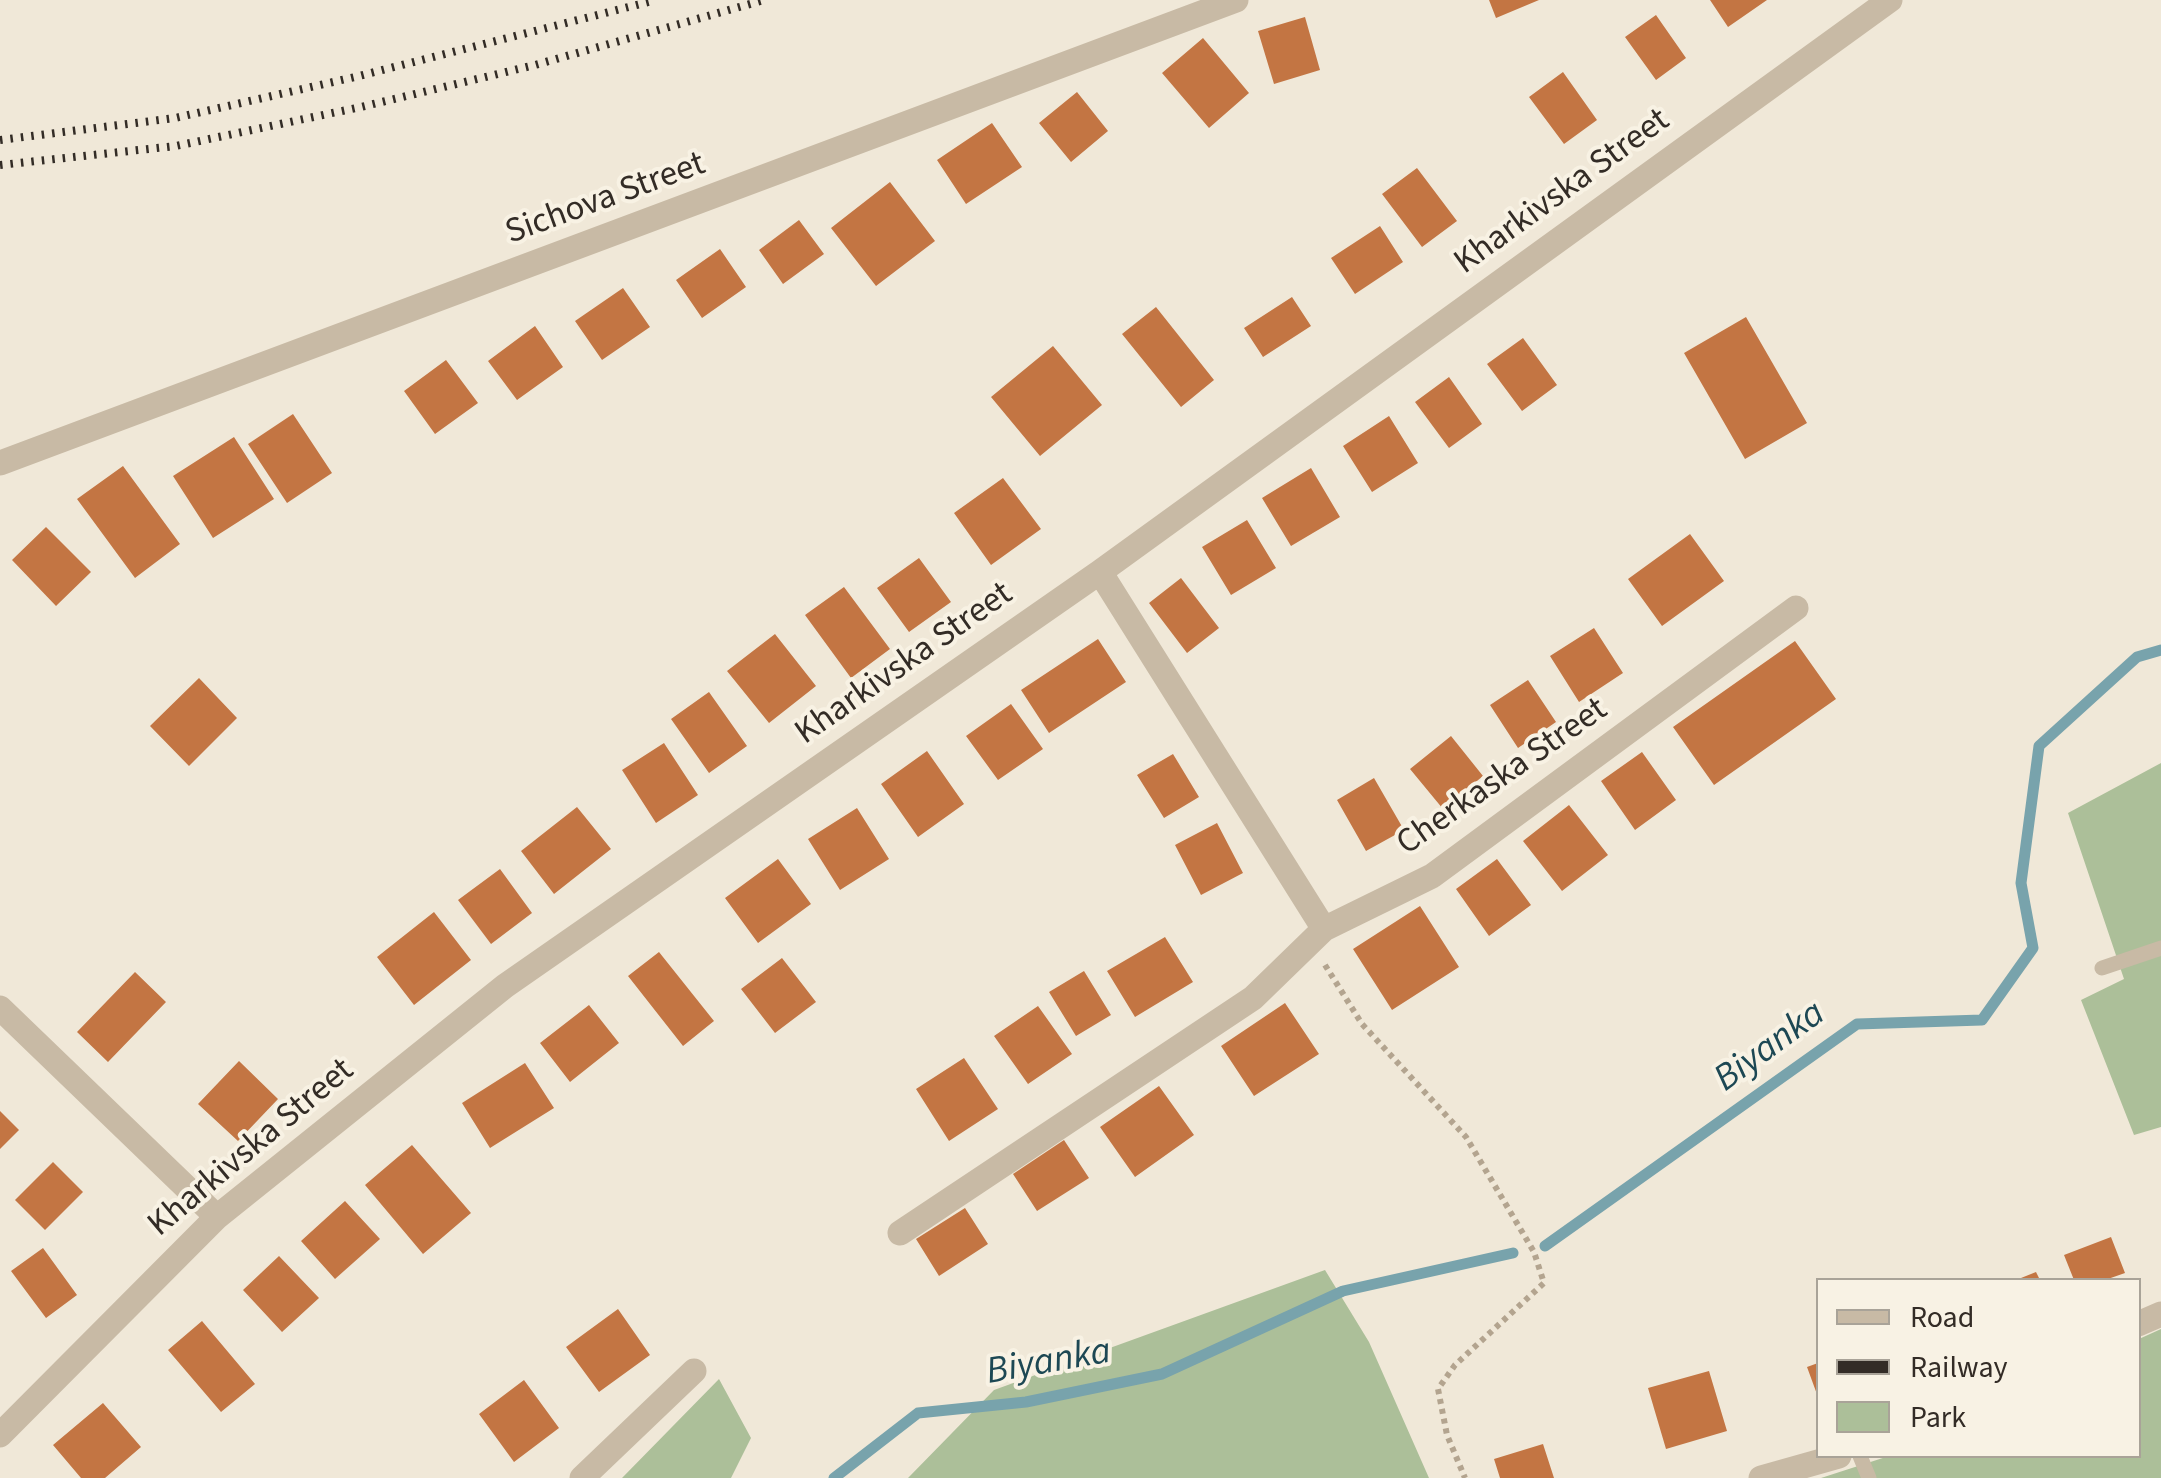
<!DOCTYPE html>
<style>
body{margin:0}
#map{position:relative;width:2161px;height:1478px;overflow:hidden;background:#f0e8d8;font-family:"Source Sans 3",sans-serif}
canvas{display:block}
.legend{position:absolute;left:1816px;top:1278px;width:325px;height:180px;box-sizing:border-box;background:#f8f2e4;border:2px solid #a9a398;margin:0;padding:12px 18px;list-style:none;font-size:30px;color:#332c26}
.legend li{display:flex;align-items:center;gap:20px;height:50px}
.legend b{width:50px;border:2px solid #a9a398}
</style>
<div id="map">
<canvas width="2161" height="1478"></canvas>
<ul class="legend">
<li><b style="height:12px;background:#c8baa5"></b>Road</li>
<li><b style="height:12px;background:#332c26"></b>Railway</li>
<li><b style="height:28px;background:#acbf99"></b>Park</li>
</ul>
</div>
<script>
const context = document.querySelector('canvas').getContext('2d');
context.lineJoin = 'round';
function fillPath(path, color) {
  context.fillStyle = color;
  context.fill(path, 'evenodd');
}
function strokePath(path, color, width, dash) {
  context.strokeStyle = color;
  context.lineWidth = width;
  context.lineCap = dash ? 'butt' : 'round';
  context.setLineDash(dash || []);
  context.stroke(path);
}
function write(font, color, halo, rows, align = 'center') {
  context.font = font + ' "Source Sans 3",sans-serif';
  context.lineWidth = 8;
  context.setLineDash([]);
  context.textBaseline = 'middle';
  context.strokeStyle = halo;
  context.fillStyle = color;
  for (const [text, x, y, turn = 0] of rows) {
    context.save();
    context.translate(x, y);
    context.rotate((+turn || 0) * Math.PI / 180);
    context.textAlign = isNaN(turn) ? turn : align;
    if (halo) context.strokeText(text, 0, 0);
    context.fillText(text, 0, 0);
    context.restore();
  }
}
fillPath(new Path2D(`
 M2161,763V1127L2134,1135L2081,1000L2124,979L2068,813Z
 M1325,1270L1369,1342L1429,1478H908L994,1390Z
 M2161,1329V1478H1821L1889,1456H2138L2139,1339Z
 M719,1379L751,1438L731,1478H622Z`), '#acbf99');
strokePath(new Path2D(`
 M1545,1246L1857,1024L1982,1020L2033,948L2021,883L2039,746L2137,657L2161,650
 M834,1478L918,1413L1026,1402L1162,1374L1343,1291L1513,1253`), '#78a3ac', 11);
fillPath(new Path2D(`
 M1489,0H1539L1496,18Z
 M1710,0H1767L1728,27Z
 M1656,15L1686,58L1656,80L1625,37Z
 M1305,17L1320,70L1274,84L1258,31Z
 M1203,38L1249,93L1209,128L1162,73Z
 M1563,72L1597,120L1564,144L1529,97Z
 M1077,92L1108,131L1071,162L1039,123Z
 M992,123L1022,167L966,204L937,160Z
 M1417,168L1457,221L1422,247L1382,194Z
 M890,182L935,241L876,286L831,228Z
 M799,220L824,254L783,284L759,250Z
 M1380,226L1403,262L1355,294L1331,258Z
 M720,249L746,287L702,318L676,280Z
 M623,288L650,327L602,360L575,321Z
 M1292,297L1311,326L1263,357L1244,328Z
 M1156,307L1214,380L1181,407L1122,334Z
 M1746,317L1807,423L1745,459L1684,353Z
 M535,326L563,367L517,400L488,361Z
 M1523,338L1557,385L1522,411L1487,364Z
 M1053,346L1102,405L1040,456L991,397Z
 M446,360L478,403L435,434L404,391Z
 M1449,377L1482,424L1449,448L1415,402Z
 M293,414L332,473L287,503L248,444Z
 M1389,416L1418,463L1372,492L1343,446Z
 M234,437L274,499L213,538L173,476Z
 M123,466L180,544L135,578L77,499Z
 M1311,468L1340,517L1291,546L1262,498Z
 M1003,478L1041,529L991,565L954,513Z
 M1247,520L1276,568L1231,595L1202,547Z
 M46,527L91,572L56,606L12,560Z
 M1690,534L1724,581L1662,626L1628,579Z
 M919,558L951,602L909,632L877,588Z
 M1181,578L1219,628L1187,653L1149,603Z
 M844,587L890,649L851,678L805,615Z
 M1594,628L1623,673L1579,702L1550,656Z
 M775,634L816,686L769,723L727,671Z
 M1098,639L1126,682L1049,733L1021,690Z
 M1795,641L1836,699L1714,785L1673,727Z
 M199,678L237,718L189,766L150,726Z
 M1528,680L1556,722L1518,748L1490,705Z
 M709,692L747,746L709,773L671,719Z
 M1011,704L1043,749L998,780L966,736Z
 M1451,736L1483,776L1443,809L1410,769Z
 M664,743L698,795L656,823L622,770Z
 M927,751L964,804L918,837L881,784Z
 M1642,752L1676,800L1635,830L1601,781Z
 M1173,754L1199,797L1164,818L1137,775Z
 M1374,778L1404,830L1366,851L1337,800Z
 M1569,805L1608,855L1562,891L1523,841Z
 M577,807L611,849L554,894L521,851Z
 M857,808L889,859L840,890L808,839Z
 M1217,823L1243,873L1201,895L1175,845Z
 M778,859L811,904L758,943L725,898Z
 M1497,859L1531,905L1489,936L1456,889Z
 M500,869L532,913L491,944L458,900Z
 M1420,906L1459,967L1392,1010L1353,949Z
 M434,912L471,960L414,1005L377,957Z
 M1165,937L1193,982L1135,1017L1107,971Z
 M659,952L714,1021L683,1046L628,976Z
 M782,958L816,1002L775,1033L741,989Z
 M1084,971L1111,1015L1076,1036L1049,992Z
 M135,972L166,1002L108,1062L77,1032Z
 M1285,1003L1319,1054L1254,1096L1221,1046Z
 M589,1005L619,1043L570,1082L540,1043Z
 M1038,1006L1072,1054L1028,1084L994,1036Z
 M964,1058L998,1109L949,1141L916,1089Z
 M239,1061L278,1099L238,1141L198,1104Z
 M525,1063L554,1108L490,1148L462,1103Z
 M1159,1086L1194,1135L1135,1177L1100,1127Z
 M0,1111L19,1130L0,1149Z
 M1064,1140L1089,1178L1037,1211L1013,1174Z
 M412,1145L471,1213L423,1254L365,1185Z
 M53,1162L83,1192L45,1230L15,1200Z
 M345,1201L380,1239L335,1279L301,1241Z
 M965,1208L988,1244L939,1276L916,1239Z
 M2111,1237L2125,1273L2105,1280H2074L2064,1255Z
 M43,1248L77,1295L46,1318L11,1271Z
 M279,1256L319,1298L282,1332L243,1290Z
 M2036,1272L2040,1280H2016Z
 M618,1309L650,1355L599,1392L566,1347Z
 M202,1321L255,1384L221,1412L168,1350Z
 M1818,1363V1397L1807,1367Z
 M1709,1371L1727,1431L1666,1449L1648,1388Z
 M524,1380L559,1428L514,1462L479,1414Z
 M103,1403L141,1447L105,1478H81L53,1445Z
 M1543,1444L1554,1478H1500L1494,1459Z`), '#c37543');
strokePath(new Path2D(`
 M1325,965L1362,1024L1466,1137L1534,1252L1544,1283L1455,1365L1438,1389L1447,1435L1465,1478`), '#b3a48f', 6, [5, 5]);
strokePath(new Path2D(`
 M2102,968L2161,948
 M1860,1456L1869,1478`), '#c8baa5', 15);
strokePath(new Path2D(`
 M0,463L1236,0
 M1100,572L1324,929
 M0,1008L217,1217
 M900,1233L1253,998L1324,929L1432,876L1796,608
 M2138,1324L2161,1314
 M0,1435L217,1217L505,986L1100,572L1890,0
 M582,1478L694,1371
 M1761,1478L1839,1456`), '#c8baa5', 25);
strokePath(new Path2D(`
 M0,140L175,118L355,77L656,0
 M0,165L176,146L361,107L535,65L764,0`), '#332c26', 8, [2.5, 8]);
write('35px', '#332c26', '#f8f2e4', [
 ["Kharkivska Street",1563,193,-36],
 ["Sichova Street",606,200,-20],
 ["Kharkivska Street",905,665,-35],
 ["Cherkaska Street",1503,778,-35],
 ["Kharkivska Street",252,1149,-40]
]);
write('italic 38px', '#1d4854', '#f8f2e4', [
 ["Biyanka",1771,1048,-36],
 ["Biyanka",1049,1364,-10]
]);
</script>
